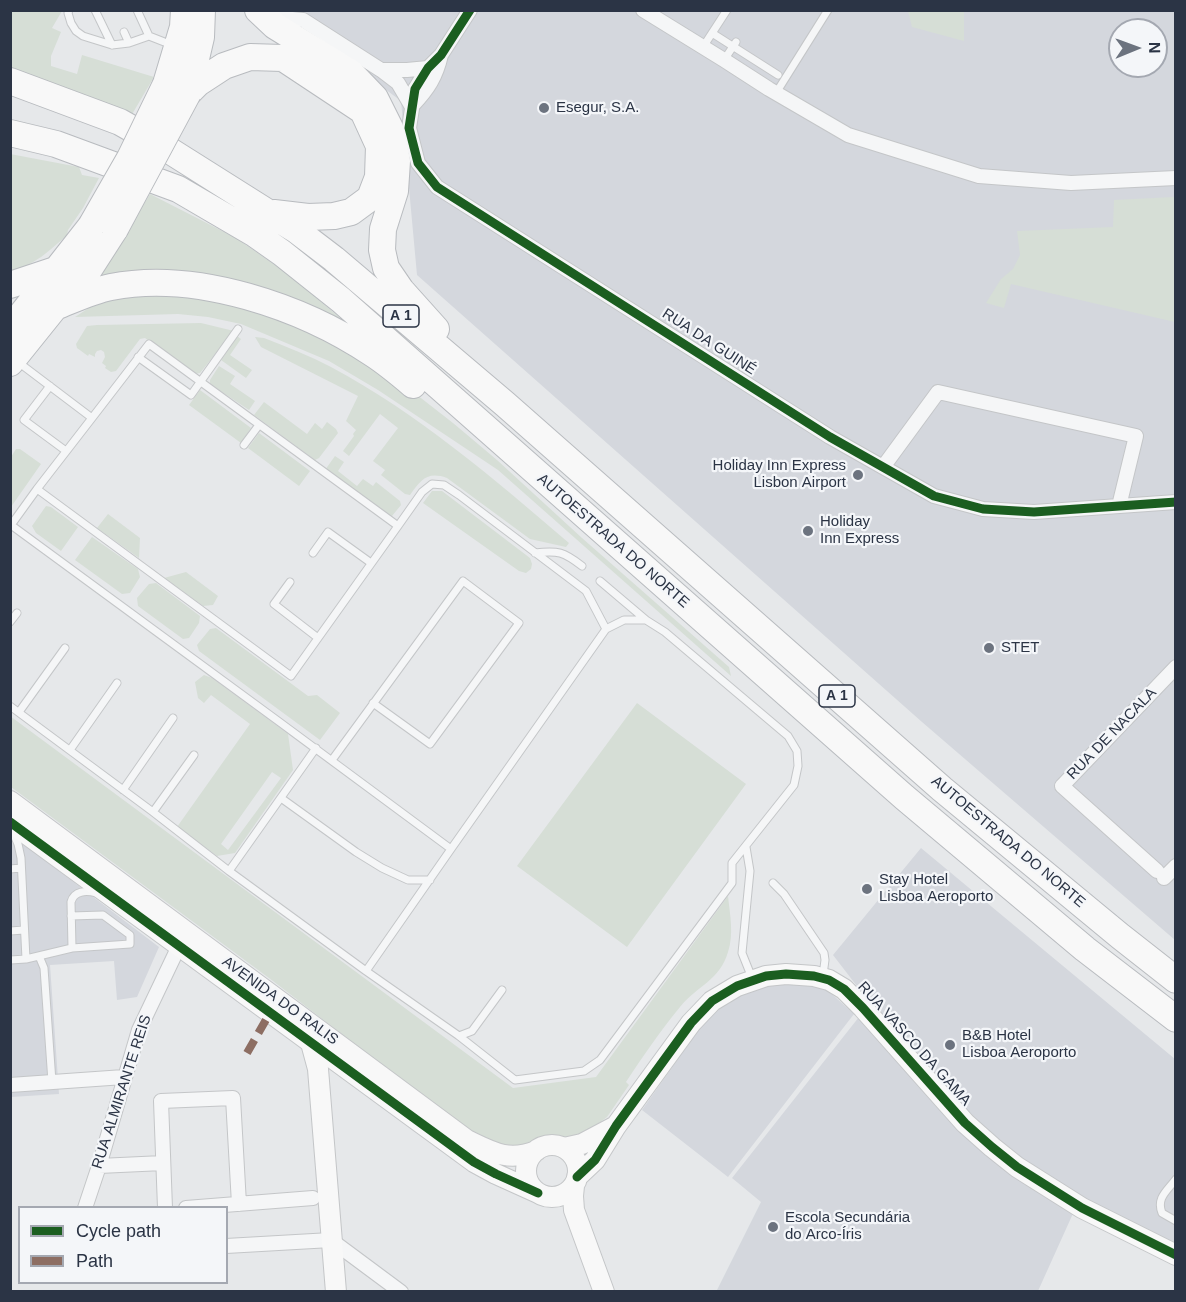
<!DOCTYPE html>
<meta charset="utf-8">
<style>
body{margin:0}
#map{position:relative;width:1186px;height:1302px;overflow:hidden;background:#e6e8ea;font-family:Arial,sans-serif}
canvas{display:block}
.frame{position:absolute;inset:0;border:12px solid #2b3445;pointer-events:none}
.legend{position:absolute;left:18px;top:1206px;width:210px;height:78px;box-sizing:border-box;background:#f4f6f9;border:2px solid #a4a8b1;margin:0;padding:8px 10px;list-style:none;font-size:18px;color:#2b3445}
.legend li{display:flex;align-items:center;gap:12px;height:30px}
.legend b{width:30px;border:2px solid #a4a8b1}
.north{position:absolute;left:1108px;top:18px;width:60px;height:60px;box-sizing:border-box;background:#f4f6f9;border:2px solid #a4a8b1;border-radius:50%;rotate:89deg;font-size:16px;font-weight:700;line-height:24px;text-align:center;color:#2b3445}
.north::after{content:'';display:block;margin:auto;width:21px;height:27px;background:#6c737f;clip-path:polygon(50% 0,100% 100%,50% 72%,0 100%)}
</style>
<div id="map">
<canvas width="1186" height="1302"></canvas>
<div class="frame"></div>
<ul class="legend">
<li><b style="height:8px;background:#1b5e20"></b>Cycle path</li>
<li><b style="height:8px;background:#8d6e63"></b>Path</li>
</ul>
<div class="north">N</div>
</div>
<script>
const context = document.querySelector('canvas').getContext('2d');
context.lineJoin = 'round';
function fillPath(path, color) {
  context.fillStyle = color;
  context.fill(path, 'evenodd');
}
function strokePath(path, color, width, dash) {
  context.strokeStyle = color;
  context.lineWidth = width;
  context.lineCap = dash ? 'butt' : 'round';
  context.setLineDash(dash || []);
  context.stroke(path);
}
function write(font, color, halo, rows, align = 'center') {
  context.font = font + ' Arial,sans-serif';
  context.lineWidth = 4.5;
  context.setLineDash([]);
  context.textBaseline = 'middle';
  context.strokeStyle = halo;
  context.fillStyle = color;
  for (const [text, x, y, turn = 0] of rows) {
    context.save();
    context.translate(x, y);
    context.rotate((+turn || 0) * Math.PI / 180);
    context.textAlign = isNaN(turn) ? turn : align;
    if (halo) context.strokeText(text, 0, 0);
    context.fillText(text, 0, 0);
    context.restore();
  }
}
fillPath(new Path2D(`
 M281,11H1175V940L922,722L417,275L401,101ZM1120,30H1156V66H1120Z
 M11,839L21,842L159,947L137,997L117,1000L114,961L50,965L59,1094L11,1097Z
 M921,848L1175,1059V1245L1080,1198L1038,1291L716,1292L761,1202L732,1178L870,1003L833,955Z
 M786,983L812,985L825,988L854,1014L728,1177L642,1110L702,1025L716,1011L737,995L761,987Z`), '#d4d7dd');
fillPath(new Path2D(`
 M10,11H62L52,28L61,32L51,56V66L77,74L82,55L154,77L131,116L11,67Z
 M908,11H964V41L912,27Z
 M10,154L79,167L82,175L99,178L83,208L68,230L67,235C48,252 36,264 10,272Z
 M150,194L236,238L291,276L393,363L309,314L96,279Z
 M1174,197L1175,322L1011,284L1004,308L986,303L1001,279L1013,269L1020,255L1017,231L1113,227L1114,200Z
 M139,291L260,307L385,370L453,423L497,460L582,538L729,667L731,676L498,470L378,390L329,361L241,324L208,317L178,314L75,317L98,302Z
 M201,323L234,331L200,373L195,374L145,338L140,339L116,371L111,372L105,368L106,366L102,363L105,357L104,352L101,350L97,351L95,354V357L89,354L88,356L77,348L76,344L87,326L97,325Z
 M237,336L241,339L230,355L252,370L246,378L221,360Z
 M255,337L264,338C287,347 310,356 331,367C419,414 494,479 569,543L566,547L530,539L447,478C427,471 421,480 410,495L405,494L381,475L385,470L373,461L398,428L380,414L349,456L343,451L354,436L353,434L356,430L346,421L358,396L261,347Z
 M219,366L235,376L230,384L255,401L249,410L210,384V380Z
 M200,390L251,428L241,443L189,405Z
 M264,402L307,434L315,423L322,429L327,422L336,429L338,433L319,458L315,460L254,415Z
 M259,433L310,471L299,486L248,448Z
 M16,449H20L41,464L11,507V457Z
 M335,456L344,462L338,471L357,486L363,479L373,486L376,482L400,501L401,505L392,516H388L325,470Z
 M432,491H442L530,558L532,564L531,569L526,573L519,571L423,503Z
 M46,506L51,507L78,527L61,551L36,533L32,526Z
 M108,514L140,538L139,558L97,528Z
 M92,537L138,569L140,577L130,593L122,594L75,560Z
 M186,572L218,596L213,605L203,606L164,578Z
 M156,583L200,616L199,623L189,638L183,639L138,606L137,598L149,584Z
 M216,628L308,696L317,695L340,713L320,740L199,651L197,645L210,629Z
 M204,675L212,678L288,734L293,770L235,853L217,856L177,827L250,724L211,695L204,703L198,698L195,682ZM272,772L281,778L228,850L221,844Z
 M637,703L746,784L627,947L517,866Z
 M10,716L513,1088L596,1077L728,896C730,915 734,934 728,952C720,980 697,986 680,1007C661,1030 643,1056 626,1082L629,1085L607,1117L594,1127L580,1136L570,1139L556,1136L539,1138L531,1143L518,1147L502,1145L479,1138L440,1110L273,981L11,787Z`), '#d6ded6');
const lane = new Path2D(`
 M69,10L68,13L71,23L76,31L83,36L112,45L129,43
 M95,10L112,45
 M137,10L149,36
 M124,32L129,43L149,36L172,45
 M712,33L778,75
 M703,47L727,10
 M724,60L736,42
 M776,93L828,10
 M138,357L191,395L238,329
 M18,362L92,418L37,489L11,525C158,633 305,740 451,849L366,971L229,871L316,748
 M50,386L24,420L66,451
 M92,418L149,344L398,526L422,492L432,484L444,485L459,495L586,591L606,629
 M244,445L259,425
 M37,489L291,676L398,526
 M313,553L328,532L371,563
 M535,553C558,550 564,552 582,566
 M600,581L646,620
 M290,582L274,604L318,638
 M10,622L17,613
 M10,706L153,812
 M19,712L65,648
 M70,750L117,683
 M194,755L153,812L229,871
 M332,760L463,581L519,623L430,744L373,703
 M123,790L173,718
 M281,798L356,852L382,868L408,880H430
 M12,830L18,844L21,858L26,959
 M746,847L750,871L742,953L752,978
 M10,869L21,868
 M773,883L784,894L824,953L825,960L823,975
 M10,931L24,930
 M72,948L71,902C74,891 86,890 96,893
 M39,956L44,968L52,1082
 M10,960L26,959L72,948L130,944V935L103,915L71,916
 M366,971L459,1036L515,1080L584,1071L600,1060L732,883V863L794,785L798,766L797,751L788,736L665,632L646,620H624L606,629L451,849
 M459,1036L472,1031L502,990
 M1176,1179C1167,1191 1156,1198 1162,1213L1176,1221`);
const street = new Path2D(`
 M470,10L441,55L428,68L415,89L409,128L418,163L437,187L830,437L934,496L983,509L1034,512L1176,502
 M643,10L724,60L769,89L848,135L979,176L1071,183L1176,178
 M270,17L303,20L381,70L398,83L412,107
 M381,70H407L428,68
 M413,105C428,89 436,77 441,55
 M883,467L938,392L1136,436L1119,506
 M1157,871L1062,786L1176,667
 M1164,878L1176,866
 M10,1085L124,1077
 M99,1166L163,1163
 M85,1208L99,1166L139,1030L179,946
 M165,1208L161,1101L233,1098L239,1204
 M186,1208L313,1198
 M226,1246L331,1240L401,1292`);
const secondary = new Path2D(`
 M10,801L467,1140C492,1152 508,1162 536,1151
 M10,822L474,1162L496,1174L538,1193
 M311,1043L318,1069L336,1292
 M526 1171a26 26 0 1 1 52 0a26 26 0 1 1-52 0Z
 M564,1148L582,1144L614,1127
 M577,1177L595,1160L616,1126L691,1023L712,1001L737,986L766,976L786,974L814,976L829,980L844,989L863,1008L965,1123L992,1147L1017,1167L1082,1208L1176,1255
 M574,1186L573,1196L574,1210L604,1292`);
const highway = new Path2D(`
 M258,10L275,26L351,73L375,98L390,128L397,161L395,191L383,229L382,250L386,268L401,290L436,329
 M10,81L120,122L164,147L267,212L296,230L334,259L505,404L942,789L1120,936L1176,980
 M166,84L183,27L184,10
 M188,93L198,83L224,66L250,57L283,58L363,111L379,146L378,177L370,198L351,212L334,216L308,217L274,213
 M188,93L201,37L202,10
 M10,133L56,144L178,189L255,234L282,253L341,300L904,797L1085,949L1176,1019
 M10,285L55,270
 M55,307C73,300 91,291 111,287C196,270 303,307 373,354C387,363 400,374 413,385
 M10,329L91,226
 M10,363L55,307L88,271L115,229`);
strokePath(lane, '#c4c6c8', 9);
strokePath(street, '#c4c6c8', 16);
strokePath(secondary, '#c4c6c8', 22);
strokePath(highway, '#b8bbbf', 28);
strokePath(lane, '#f5f6f7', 7);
strokePath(street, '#f5f6f7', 14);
strokePath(secondary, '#f8f8f8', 20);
strokePath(highway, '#f8f8f8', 26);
const highwayBridge = new Path2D(`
 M91,226L130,158L166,84
 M115,229L188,93`);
strokePath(highwayBridge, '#b8bbbf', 28, []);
strokePath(highwayBridge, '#f8f8f8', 26);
strokePath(new Path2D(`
 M247,1053L267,1018`), '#8d6e63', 8, [15, 8]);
strokePath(new Path2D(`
 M470,10L441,55L428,68L415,89L409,128L418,163L437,187L830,437L934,496L983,509L1034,512L1176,502
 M10,822L474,1162L496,1174L538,1193
 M577,1177L595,1160L616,1126L691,1023L712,1001L737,986L766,976L786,974L814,976L829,980L844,989L863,1008L965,1123L992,1147L1017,1167L1082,1208L1176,1255`), '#1b5e20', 9);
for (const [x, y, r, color] of [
 [544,108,6,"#6c737f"],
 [858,475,6,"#6c737f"],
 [808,531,6,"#6c737f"],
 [989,648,6,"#6c737f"],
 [867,889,6,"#6c737f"],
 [950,1045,6,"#6c737f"],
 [773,1227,6,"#6c737f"]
]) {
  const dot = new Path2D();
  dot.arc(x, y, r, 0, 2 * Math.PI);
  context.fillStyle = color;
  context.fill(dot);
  strokePath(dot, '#f4f6f9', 2);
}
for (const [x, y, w] of [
 [401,316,36],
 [837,696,36]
]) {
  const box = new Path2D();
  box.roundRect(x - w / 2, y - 11, w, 22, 4.5);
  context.fillStyle = '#f4f6f9';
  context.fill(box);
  strokePath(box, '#2b3445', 1.5);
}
write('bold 14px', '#2b3445', null, [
 ["A 1",401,316],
 ["A 1",837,696]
]);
write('15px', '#2b3445', '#f4f6f9', [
 ["Esegur, S.A.",556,108],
 ["Holiday Inn Express",846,466,"right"],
 ["Lisbon Airport",846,483,"right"],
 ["Holiday",820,522],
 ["Inn Express",820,539],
 ["STET",1001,648],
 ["Stay Hotel",879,880],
 ["Lisboa Aeroporto",879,897],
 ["B&B Hotel",962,1036],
 ["Lisboa Aeroporto",962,1053],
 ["Escola Secundária",785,1218],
 ["do Arco-Íris",785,1235]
], 'left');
write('15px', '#2b3445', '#f4f6f9', [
 ["RUA DA GUINÉ",709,342,33],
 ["AUTOESTRADA DO NORTE",613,541,41],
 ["RUA DE NACALA",1112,734,-46],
 ["AUTOESTRADA DO NORTE",1008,842,40],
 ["AVENIDA DO RALIS",280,1001,36],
 ["RUA VASCO DA GAMA",914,1044,48],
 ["RUA ALMIRANTE REIS",122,1092,-72]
]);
</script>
